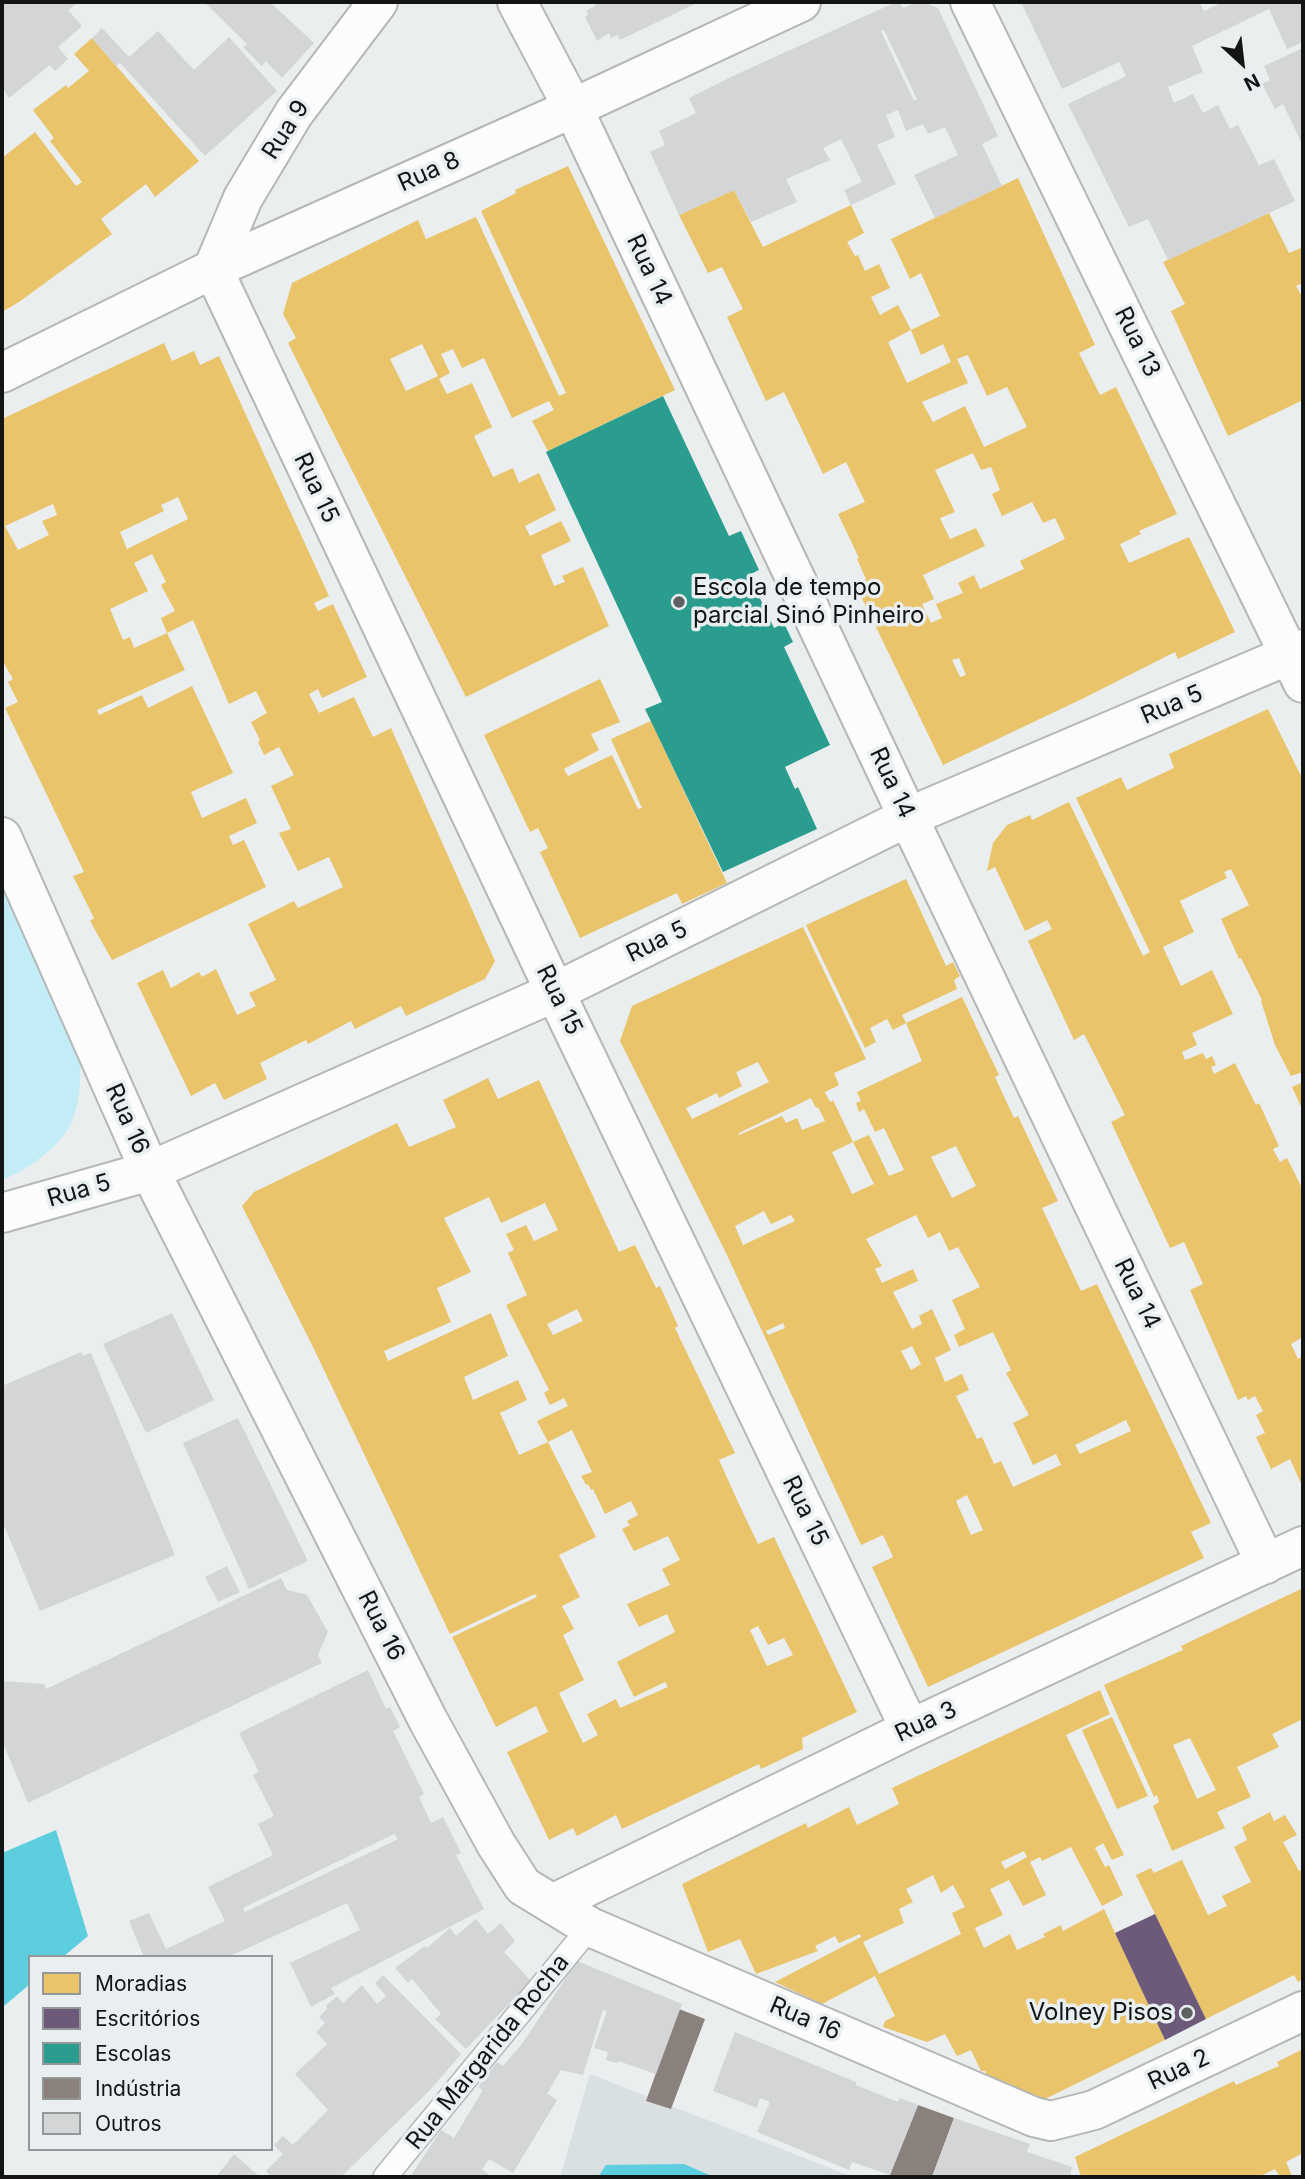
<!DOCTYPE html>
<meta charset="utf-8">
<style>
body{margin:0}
#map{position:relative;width:1305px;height:2179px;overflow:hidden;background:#eaeeef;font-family:Inter,sans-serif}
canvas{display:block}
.frame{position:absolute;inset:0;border:4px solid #121415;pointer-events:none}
.legend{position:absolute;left:28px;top:1955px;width:245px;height:196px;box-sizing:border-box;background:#e9eff0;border:2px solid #939798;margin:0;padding:9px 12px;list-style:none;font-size:21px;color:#121415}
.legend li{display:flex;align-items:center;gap:14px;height:35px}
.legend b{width:35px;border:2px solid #939798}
.north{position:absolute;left:1207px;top:28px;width:70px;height:70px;-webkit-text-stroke:5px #e9eff0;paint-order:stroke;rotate:153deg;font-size:19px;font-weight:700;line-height:28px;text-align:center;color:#121415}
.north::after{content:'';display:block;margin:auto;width:24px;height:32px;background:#121415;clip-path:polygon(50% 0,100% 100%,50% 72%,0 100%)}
</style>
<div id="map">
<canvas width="1305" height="2179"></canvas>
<div class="frame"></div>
<ul class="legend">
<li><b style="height:19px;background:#e9c46a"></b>Moradias</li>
<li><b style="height:19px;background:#6d597a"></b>Escritórios</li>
<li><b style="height:19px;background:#2a9d8f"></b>Escolas</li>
<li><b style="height:19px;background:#8a817c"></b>Indústria</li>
<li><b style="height:19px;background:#d4d5d6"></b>Outros</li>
</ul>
<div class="north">N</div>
</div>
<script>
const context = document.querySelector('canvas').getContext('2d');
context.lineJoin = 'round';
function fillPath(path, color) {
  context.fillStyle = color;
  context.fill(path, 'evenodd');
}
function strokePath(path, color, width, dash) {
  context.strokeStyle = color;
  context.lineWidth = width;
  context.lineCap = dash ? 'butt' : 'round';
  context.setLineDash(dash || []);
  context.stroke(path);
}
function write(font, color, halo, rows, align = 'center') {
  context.font = font + ' Inter,sans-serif';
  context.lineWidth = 7;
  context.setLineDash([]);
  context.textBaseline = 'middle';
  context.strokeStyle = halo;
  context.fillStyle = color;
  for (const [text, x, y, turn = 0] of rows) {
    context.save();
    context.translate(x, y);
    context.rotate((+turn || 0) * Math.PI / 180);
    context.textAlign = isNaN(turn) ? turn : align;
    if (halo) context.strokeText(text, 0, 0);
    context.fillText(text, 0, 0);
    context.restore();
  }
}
fillPath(new Path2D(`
 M590,2074L853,2177H560Z`), '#d8e0e2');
fillPath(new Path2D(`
 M2,880L80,1054C81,1077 81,1104 70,1125C60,1147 24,1172 2,1180Z`), '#c2edf6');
fillPath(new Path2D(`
 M56,1830L88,1936L63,1957H30V1984L4,2006L2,2016V1853Z
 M684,2164L714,2177H598L606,2165Z`), '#5ccede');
fillPath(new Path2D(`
 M92,38L199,161L155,197L146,184L101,219L112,234L19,302L2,312V158L35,132L76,186L82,182L50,141L54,138L33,110L66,85L68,88L89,71L74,54Z
 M568,166L675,390L548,451L532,421L554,410L549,401L512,418L484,358L462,368L453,349L441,354L450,373L439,379L447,394L472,383L492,427L474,436L493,477L513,468L519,483L539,473L556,510L525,526L530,536L561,521L571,541L541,555L554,586L565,582L562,576L583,567L609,626L466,697L288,343L296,338L283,314L292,283L418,220L426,239L476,217L559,396L566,393L481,211L516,193L515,190ZM422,344L438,376L406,391L390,359Z
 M1018,178L1095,345L1079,353L1100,395L1116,387L1177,514L1139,531L1141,534L1120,544L1129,563L1189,537L1235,632L1178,659L1175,652L1084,698L943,765L855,584L866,579L857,559L859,558L838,514L865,502L846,462L823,474L784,392L766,401L727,317L743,309L722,267L708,273L679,215L734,190L763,247L851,205L864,233L847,242L855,256L858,255L865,271L879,264L890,288L871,297L880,315L898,305L911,330L888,342L907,383L951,362L943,344L921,355L911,330L940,316L921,273L910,279L891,239ZM968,355L987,396L1007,387L1027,427L984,447L965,406L933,422L922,402L968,383L957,359ZM973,453L981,470L991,467L1000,490L992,494L1002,516L1032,502L1043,523L1055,518L1065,539L1020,561L1024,569L980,589L974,575L958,583L963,593L936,604L942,618L931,623L922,604L934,599L923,575L985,546L976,528L950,539L940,518L955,512L935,470ZM959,658L966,675L960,677L952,660Z
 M1269,213L1289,253L1303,247V283L1296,286L1303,298V400L1228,436L1171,311L1185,304L1163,262Z
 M164,343L172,361L194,351L200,365L219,356L329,596L314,603L318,611L333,604L367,677L322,698L318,689L309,694L319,713L354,697L373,737L391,728L495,961L485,979L406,1016L401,1006L355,1029L351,1021L308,1044L306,1040L260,1063L267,1079L224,1100L215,1083L191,1096L137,983L163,970L171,988L199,972L202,977L216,969L237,1015L256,1006L249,993L276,980L248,924L294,901L298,908L343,887L329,857L298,871L279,833L291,829L271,786L294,775L279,747L264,755L258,742L260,740L251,722L267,713L256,691L229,704L193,620L167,633L161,618L175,611L161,585L166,582L152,554L134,563L148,591L110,609L123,640L130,637L134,648L167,633L185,670L97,710L99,715L142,695L148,708L192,686L233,773L191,792L202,818L246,798L257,823L229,836L233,845L244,840L266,887L112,960L90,921L94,918L73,876L84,872L5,708L18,702L8,682L13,679L2,660V419ZM178,497L188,519L127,549L120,532L164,511L161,505ZM53,504L57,515L42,521L49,535L18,550L5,526Z
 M600,679L620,722L591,734L599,750L564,769L568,776L612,755L638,809L642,808L611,739L651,721L727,883L682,904L677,893L580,938L540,852L548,848L538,828L530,832L484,735Z
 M1268,709L1303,780V1072L1291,1076L1275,1045L1261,1001L1262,1000L1241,958L1239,959L1221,919L1249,905L1231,869L1224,872L1227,878L1180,901L1194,932L1163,947L1181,986L1212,970L1233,1014L1192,1033L1197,1045L1182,1052L1185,1060L1203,1053L1206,1059L1212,1056L1216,1065L1211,1067L1214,1074L1235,1063L1256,1105L1259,1103L1279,1146L1273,1149L1280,1162L1287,1158L1303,1190V1337L1291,1344L1298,1359L1303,1356V1488L1290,1459L1271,1469L1256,1437L1265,1433L1256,1415L1263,1411L1255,1396L1248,1400L1246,1396L1238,1400L1190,1290L1203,1284L1184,1242L1170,1248L1111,1122L1125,1115L1084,1034L1074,1040L1028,941L1052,929L1047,920L1025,931L995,867L987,871L993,843L1007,825L1030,815L1032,820L1069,802L1143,956L1150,952L1076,798L1121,777L1127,790L1174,768L1169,754Z
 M906,879L946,966L953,962L960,976L954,980L957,989L902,1015L906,1023L962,997L999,1075L995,1077L1014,1118L1018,1116L1058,1201L1042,1208L1081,1291L1097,1284L1211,1523L1191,1532L1204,1558L928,1687L872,1567L893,1557L883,1535L861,1545L726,1253L620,1041L632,1006L803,927L866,1059L834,1073L839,1085L825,1092L830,1102L833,1100L853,1142L832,1152L852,1194L874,1184L853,1142L869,1135L889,1176L904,1170L884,1128L875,1132L864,1109L859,1112L856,1103L861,1101L857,1092L922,1061L906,1023L893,1030L887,1019L870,1028L876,1042L865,1048L806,925ZM758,1062L769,1082L692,1119L686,1108L717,1093L719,1098L742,1086L736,1072ZM811,1098L816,1108L818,1107L825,1121L802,1130L797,1118L786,1123L782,1116L739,1135V1133ZM956,1146L976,1186L952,1198L931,1157ZM764,1211L771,1224L791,1215L795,1221L743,1245L735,1226ZM916,1215L928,1238L940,1232L949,1251L958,1247L980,1287L952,1300L965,1329L954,1335L959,1347L993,1332L1011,1370L1006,1373L1029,1415L1013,1423L1033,1465L1056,1454L1061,1465L1013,1487L1001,1461L994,1464L982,1437L977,1439L956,1396L969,1390L962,1374L945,1382L935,1358L951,1350L932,1309L919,1316L922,1324L912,1329L893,1292L918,1281L913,1269L882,1283L875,1269L882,1266L866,1239ZM783,1323L785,1328L768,1335L766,1331ZM912,1346L921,1364L911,1370L901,1351ZM1126,1420L1131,1431L1080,1454L1075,1445ZM967,1495L983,1530L971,1535L956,1501Z
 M488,1078L498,1099L539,1080L619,1252L635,1245L656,1288L660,1286L678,1326L675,1328L735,1453L719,1460L738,1502L758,1544L774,1537L857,1712L802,1738L803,1749L761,1769L759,1764L622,1829L616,1815L577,1836L573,1828L549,1840L507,1752L548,1732L536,1706L496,1727L452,1637L537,1597L535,1594L450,1634L313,1347L242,1206L254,1192L397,1123L409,1147L456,1127L443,1100ZM489,1197L501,1223L545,1203L558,1230L534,1241L526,1225L506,1234L514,1250L508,1253L527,1295L506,1305L549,1390L544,1393L550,1405L564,1398L568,1406L537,1421L548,1442L572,1430L592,1472L581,1476L586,1485L588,1484L591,1490L593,1489L605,1514L631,1501L638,1515L627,1521L630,1525L622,1529L634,1551L668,1536L680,1560L662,1569L670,1585L627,1604L639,1627L667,1614L675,1632L617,1662L634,1697L665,1682L668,1687L620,1708L616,1699L587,1714L598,1735L583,1743L559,1693L584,1680L563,1635L574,1629L562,1606L580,1597L559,1555L596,1537L548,1442L519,1455L500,1413L527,1400L518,1380L473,1400L464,1377L508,1356L491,1313L388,1361L384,1351L451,1322L437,1288L471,1272L444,1218ZM577,1309L583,1321L553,1335L547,1324ZM758,1626L768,1645L784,1638L793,1655L767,1666L750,1630Z
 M1303,1082V1111L1292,1087Z
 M1303,1588V1719L1272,1734L1279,1747L1237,1767L1251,1797L1217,1812L1225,1828L1172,1851L1153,1806L1159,1802L1157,1795L1154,1797L1104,1685L1183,1650L1181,1646ZM1190,1738L1216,1790L1197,1799L1173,1745Z
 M1100,1690L1110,1714L1066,1735L1124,1855L1112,1860L1103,1843L1095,1848L1105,1867L1109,1865L1123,1895L1102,1906L1071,1847L1042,1861L1040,1857L1030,1862L1046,1895L1023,1906L1009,1880L990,1889L1003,1915L975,1928L984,1948L1010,1934L1017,1950L1045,1937L1043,1934L1061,1925L1063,1931L1104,1909L1165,2040L1043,2100L987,2075L985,2071H981L971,2050L957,2056L945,2034L927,2042L883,2027L885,2021L895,2016L875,1976L822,2004L775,1982L861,1937L860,1934L839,1943L835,1936L815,1946L818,1951L756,1974L740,1939L708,1952L682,1884L806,1823L808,1828L849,1807L857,1825L899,1804L892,1788ZM1024,1851L1027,1857L1005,1869L1001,1862ZM933,1875L941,1893L953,1885L965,1907L952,1913L961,1934L879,1974L863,1942L904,1923L899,1909L913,1902L906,1889Z
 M1112,1717L1148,1796L1117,1809L1082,1730Z
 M1270,1812L1274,1821L1285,1815L1297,1835L1283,1842L1299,1871L1303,1869V1979L1298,1982L1294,1975L1206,2019L1136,1875L1151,1868L1154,1873L1182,1860L1208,1915L1227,1906L1222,1896L1251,1882L1234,1847L1247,1840L1242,1827Z
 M1303,2049V2153L1286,2162L1292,2176L1280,2177L1275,2169L1258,2177H1081L1075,2157L1234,2081L1236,2085L1279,2066L1277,2062Z`), '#e9c46a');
fillPath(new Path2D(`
 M1155,1914L1206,2019L1165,2040L1115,1933Z`), '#6d597a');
fillPath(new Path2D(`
 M663,396L729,536L741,531L759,570L749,575L774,628L784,623L793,642L784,647L830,745L785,767L795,789L798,787L817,829L723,872L645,709L662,702L546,452Z`), '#2a9d8f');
fillPath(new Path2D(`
 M679,2009L705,2019L671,2109L646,2101Z
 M918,2105L954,2118L932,2177H889Z`), '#8a817c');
fillPath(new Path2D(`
 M2,2H79L68,10L82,26L58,47L68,59L55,71L50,65L9,98L2,87Z
 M204,2H270L314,43L282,78L266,61L262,66L243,47L247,44Z
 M594,2H699L620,40L617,35L611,38L609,33L597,41L585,17L588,15L587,10L596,6Z
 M896,2H900L903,8L917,2H923L938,8L998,136L982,144L1002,186L935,218L914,175L958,155L945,127L928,134L923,124L906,131L898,110L886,115L895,137L877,145L896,184L851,205L844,190L862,182L841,139L823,148L830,160L786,179L797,202L751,222L734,190L679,215L650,152L665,145L659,131L696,113L689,98L735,75ZM884,30L917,99L914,101L881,31Z
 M1021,2H1199L1204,11L1223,2H1303V42L1287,49L1269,9L1192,46L1203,72L1168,87L1174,103L1193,94L1203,113L1218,105L1230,129L1238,125L1259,165L1274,159L1295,201L1168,260L1148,219L1129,227L1068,104L1126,76L1119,62L1062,89Z
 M102,28L129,57L158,31L194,70L229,37L277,91L205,156L120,63L116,66L92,38Z
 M1303,48V146L1283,104L1275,109L1262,84L1270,80L1264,66Z
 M172,1313L214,1400L146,1433L103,1344Z
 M81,1352L83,1356L91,1353L175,1555L40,1611L2,1521V1386Z
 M238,1418L308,1561L249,1589L183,1443Z
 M227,1566L240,1592L218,1602L205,1577Z
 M281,1578L287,1590L307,1595L328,1632L318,1655L322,1663L28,1803L2,1741V1681L44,1684L46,1689Z
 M368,1670L386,1709L390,1707L400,1727L393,1731L424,1794L419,1797L431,1823L443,1817L461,1853L456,1855L484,1909L331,1988L335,1994L311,2007L290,1963L360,1930L347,1903L228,1957H144L129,1921L149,1913L166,1949L225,1921L208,1887L273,1855L258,1824L274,1816L253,1775L259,1772L239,1733ZM394,1834L398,1839L245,1912L243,1908Z
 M476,1919L488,1934L501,1923L515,1941L504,1952L531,1981L466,2049L435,2019L441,2014L412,1979L408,1983L395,1968L425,1946L427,1948L450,1928L456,1936Z
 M577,1961L682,2004L656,2074L618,2061L617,2063L606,2060L608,2052L594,2048L607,2011L603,2010L583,2075L561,2070L547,2094L557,2100L513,2173L489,2159L482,2170L493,2177H410L441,2130L454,2138L483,2090L478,2087L497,2062L503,2066L522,2044Z
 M383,1975L461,2054L430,2090L341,2177H272L266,2171L283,2154L274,2145L283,2136L293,2145L328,2110L295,2074L327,2044L316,2032L325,2023L319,2017L327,2009L326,2006L337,1996L343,2003L362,1985L377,2004L386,1996L375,1983Z
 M735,2032L856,2082V2085L898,2102L900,2098L918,2105L890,2175L852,2162L849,2170L757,2132L770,2102L760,2098L757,2108L713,2091Z
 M954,2118L1030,2144L1027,2152L1072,2167L1070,2177H932Z
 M234,2154L260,2177H216Z`), '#d4d5d6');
const service = new Path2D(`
 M385,2177L590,1927`);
const minor = new Path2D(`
 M378,2L294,113L243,198L213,269L555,992L910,1729
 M517,2L573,108L908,817L1266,1564
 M970,2L1303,683
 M2,373L213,269L573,108L801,2
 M2,837L150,1171L428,1720L496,1844L523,1886L590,1927L1034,2117L1051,2121L1094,2110L1303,2011
 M2,1213L150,1171L555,992L908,817L1303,649
 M552,1904L910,1729L1303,1546`);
strokePath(service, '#b4b6b7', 26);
strokePath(minor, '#b4b6b7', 42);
strokePath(service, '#fcfcfd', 23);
strokePath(minor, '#fcfcfd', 38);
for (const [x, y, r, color] of [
 [679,602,7,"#5e6061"],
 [1187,2013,7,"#5e6061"]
]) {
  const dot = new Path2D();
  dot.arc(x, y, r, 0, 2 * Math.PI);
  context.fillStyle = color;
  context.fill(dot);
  strokePath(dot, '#e9eff0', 2.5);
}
write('24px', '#121415', '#e9eff0', [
 ["Rua 9",286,130,-57],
 ["Rua 8",429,172,-24],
 ["Rua 14",649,270,65],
 ["Rua 13",1137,342,64],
 ["Rua 15",316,488,65],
 ["Rua 5",1172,705,-23],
 ["Rua 14",892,783,65],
 ["Rua 5",657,942,-26],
 ["Rua 15",559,1000,64],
 ["Rua 16",127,1119,66],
 ["Rua 5",79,1191,-16],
 ["Rua 14",1137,1294,64],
 ["Rua 15",805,1511,64],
 ["Rua 16",381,1626,63],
 ["Rua 3",926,1722,-25],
 ["Rua 16",805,2019,23],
 ["Rua Margarida Rocha",488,2052,-51],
 ["Rua 2",1179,2070,-25]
]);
write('24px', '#121415', '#e9eff0', [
 ["Escola de tempo",693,588],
 ["parcial Sinó Pinheiro",693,616],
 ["Volney Pisos",1173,2013,"right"]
], 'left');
</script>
